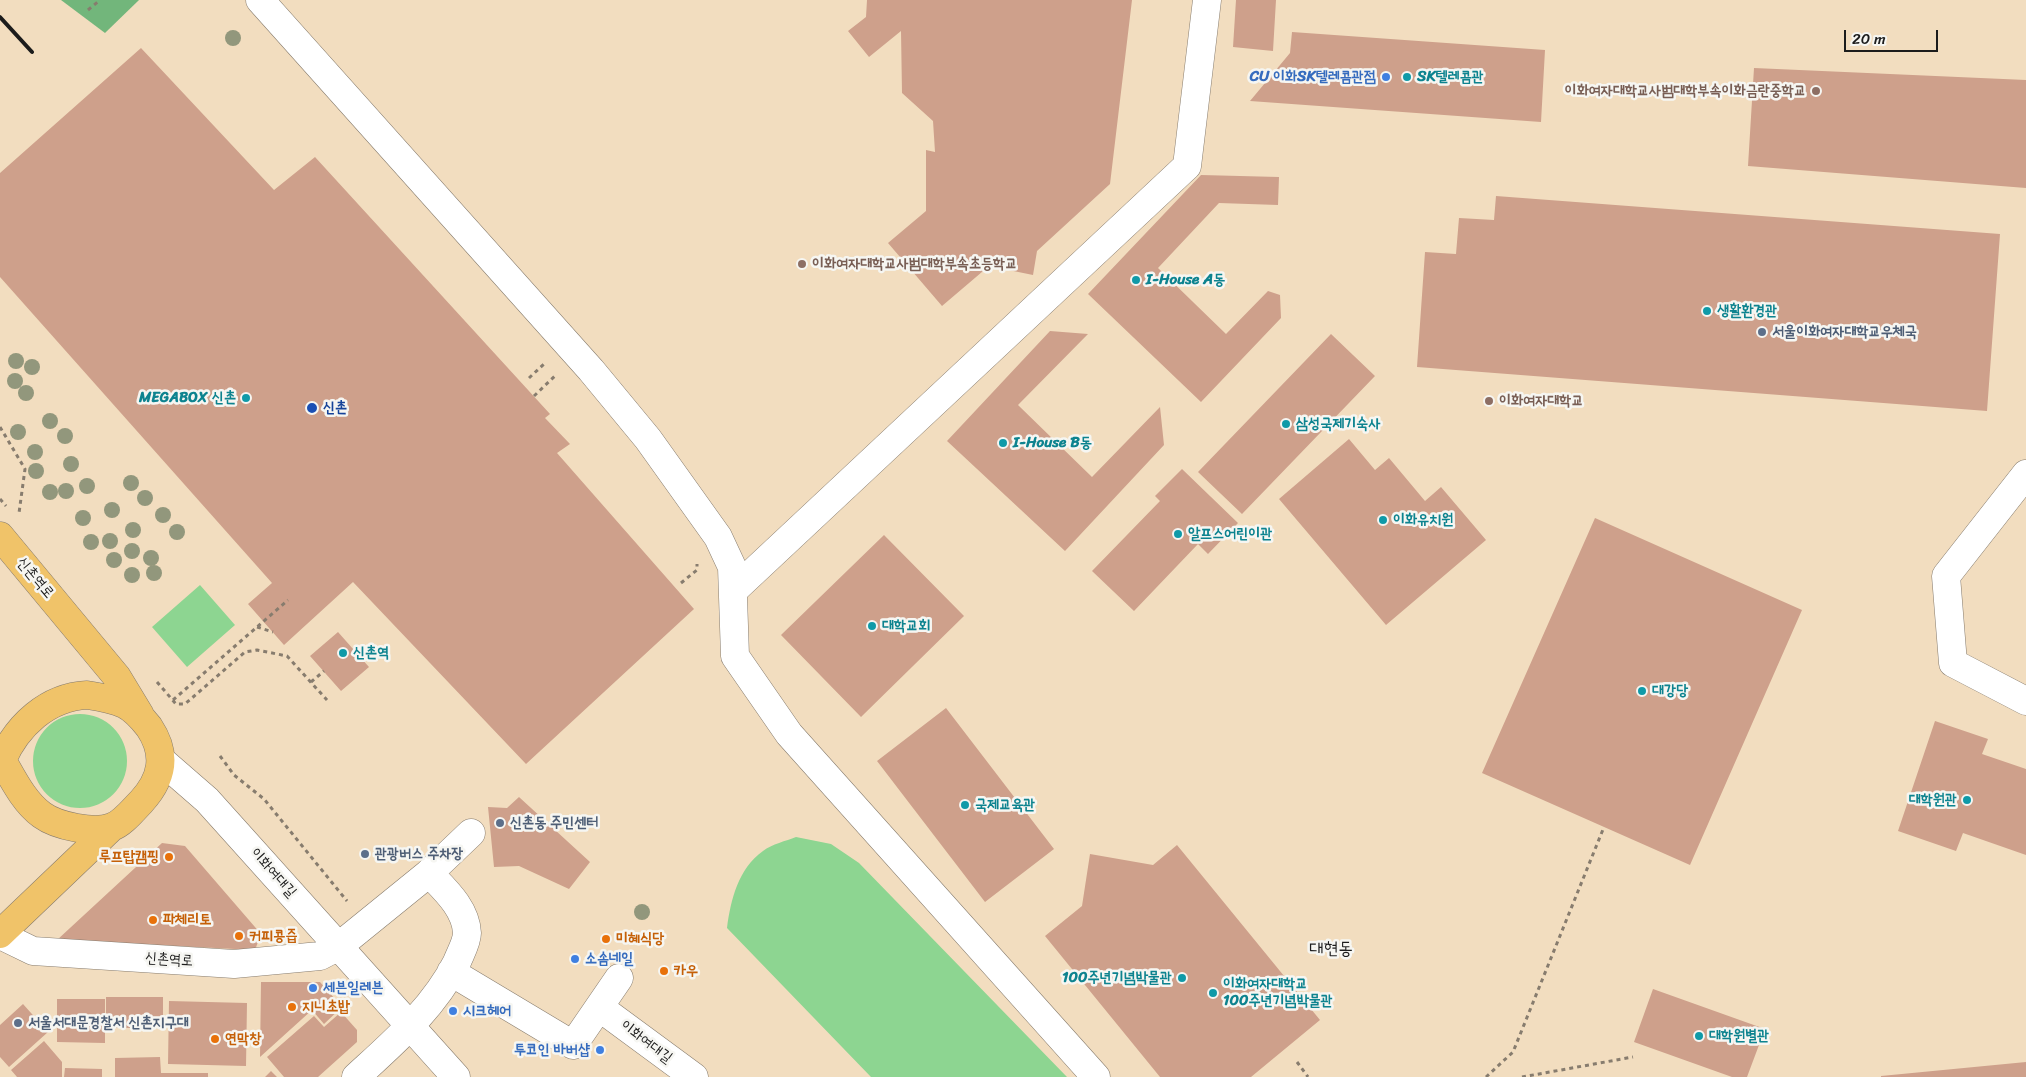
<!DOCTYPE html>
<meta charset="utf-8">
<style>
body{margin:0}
#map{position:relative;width:2026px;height:1077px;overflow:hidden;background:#f2ddbf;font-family:Sriracha,sans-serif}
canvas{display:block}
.scale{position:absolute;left:1844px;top:30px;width:94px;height:22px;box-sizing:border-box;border:2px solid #1c1c1c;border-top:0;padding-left:6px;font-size:15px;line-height:18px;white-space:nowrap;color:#1c1c1c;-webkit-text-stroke:4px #f6f6f2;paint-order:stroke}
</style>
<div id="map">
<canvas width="2026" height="1077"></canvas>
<div class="scale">20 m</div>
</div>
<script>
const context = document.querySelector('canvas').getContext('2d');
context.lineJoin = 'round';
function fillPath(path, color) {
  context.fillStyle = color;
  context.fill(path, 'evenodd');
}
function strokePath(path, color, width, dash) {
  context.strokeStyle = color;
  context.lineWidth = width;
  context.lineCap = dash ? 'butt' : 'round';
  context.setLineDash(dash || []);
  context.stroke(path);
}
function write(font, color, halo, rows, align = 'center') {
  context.font = font + ' Sriracha,"Poor Story",sans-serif';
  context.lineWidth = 5;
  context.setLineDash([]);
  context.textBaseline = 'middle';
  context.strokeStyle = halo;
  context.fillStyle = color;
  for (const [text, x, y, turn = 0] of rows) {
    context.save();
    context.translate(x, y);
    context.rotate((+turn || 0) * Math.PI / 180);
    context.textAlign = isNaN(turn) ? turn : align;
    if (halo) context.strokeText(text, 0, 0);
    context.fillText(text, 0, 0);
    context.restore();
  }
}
fillPath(new Path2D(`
 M200,585L235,625L187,667L152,627Z
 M33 761a47 47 0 1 1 94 0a47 47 0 1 1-94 0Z
 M796,837L831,844L859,863L1067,1077H871L727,928C731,899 738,869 763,851C772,844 786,841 796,837Z`), '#8dd591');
fillPath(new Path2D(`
 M61,0H139L105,33Z`), '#72b67b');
fillPath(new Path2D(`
 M867,0H1132L1110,184L1037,251L1033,275L989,266L942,306L888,243L926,211V150L935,152L933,121L902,93L901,31L869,57L848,31L866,17Z
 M1236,0H1276L1273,51L1233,47Z
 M1292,32L1545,50L1541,122L1250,101L1290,53Z
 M141,48L274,190L315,157L550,414L545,418L570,444L557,453L694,609L526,764L353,582L284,645L248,604L272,583L0,277V173Z
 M1754,68L2026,80V188L1748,166Z
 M1201,175L1279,177L1278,205L1219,203L1158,268L1226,334L1268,291L1280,295L1281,318L1201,402L1088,294Z
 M1496,196L2000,234L1987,411L1417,367L1425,252L1456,254L1459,218L1494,220Z
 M1050,331L1088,334L1018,405L1092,477L1160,407L1164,445L1065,551L947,441Z
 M1331,334L1375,376L1242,514L1198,472Z
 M1349,439L1375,470L1389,458L1425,501L1441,487L1486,540L1386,625L1279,499Z
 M1182,469L1238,523L1208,554L1198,544L1134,611L1092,571L1160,501L1155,496Z
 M1595,518L1802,610L1690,865L1482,773Z
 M884,535L964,616L861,717L781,635Z
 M338,632L369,667L341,691L310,656Z
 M946,708L1054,849L985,902L877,761Z
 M1935,721L1988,739L1982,754L2026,769V855L1963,833L1956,851L1898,831Z
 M519,797L590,862L569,889L519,866L494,867L488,807L507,808Z
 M162,843L185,846L261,934L255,950L57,940Z
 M1177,845L1320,1020L1251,1077H1160L1045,936L1082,906L1090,854L1153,865Z
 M261,982H320L342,1007L324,1024L312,1010L260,1057Z
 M1653,989L1765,1029L1747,1077H1732L1634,1042Z
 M106,997H163V1028H106Z
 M57,999H105V1043L57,1042Z
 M169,1001L247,1003L246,1066L168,1064Z
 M23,1004L48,1032L9,1067L0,1057V1025Z
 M341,1012L357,1030V1042L318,1077H284L267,1057L314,1016L324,1027Z
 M44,1041L62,1062V1077H17L11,1070Z
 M160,1057L161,1073H208V1077H115V1058Z
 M2026,1062V1077H1881V1076Z
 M65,1068L102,1069V1077H64Z
 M271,1071L277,1077H265Z`), '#cea08b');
const minor = new Path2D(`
 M260,0L591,370L648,439L718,537L732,567L735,656L789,734L1096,1077
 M2026,474L1946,576L1953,663L2026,701
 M733,591L1187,166L1207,0
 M161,760L207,800L456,1077
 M0,935L33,951L234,964L320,956L339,946L429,873L471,833
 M451,972L573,1045L619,978
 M599,1007L694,1077
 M356,1077C394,1042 433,1009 457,962C460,954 467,942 467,933C466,908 444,889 429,873`);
const major = new Path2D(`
 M0,536L117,677L140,715
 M87,695C99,697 112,699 124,704C134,709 142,718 149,727C167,754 163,778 141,802C133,810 123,823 112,827C95,834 57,826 42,815C24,802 13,779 2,760C17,726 47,697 87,695Z
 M0,934L112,827`);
strokePath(minor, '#877c6e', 29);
strokePath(major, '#877c6e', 29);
strokePath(new Path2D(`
 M88,10L100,0
 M529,378L545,363
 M534,396L557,374
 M0,427L25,469L19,513
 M0,499L6,506
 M681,583L697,570V564
 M257,627L273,632
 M157,682L176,704H185L245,652L257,650L287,656L327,700
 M311,682L324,671
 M173,700L288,600
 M220,756L234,775L264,799L347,901
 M1297,1062L1308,1077
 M1486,1077L1513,1052L1604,827
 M1522,1077L1633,1057`), '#877c6e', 3, [4, 4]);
strokePath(minor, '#fff', 28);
strokePath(major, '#f0c369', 28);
strokePath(new Path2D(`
 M0,17L32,52`), '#1c1c1c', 4);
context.fillStyle = '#92977c';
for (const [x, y] of [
 [233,38],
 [16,361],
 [32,367],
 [15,381],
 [26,393],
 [50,421],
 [18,432],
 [65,436],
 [35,452],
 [71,464],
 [36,471],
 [131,483],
 [87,486],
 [66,491],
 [50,492],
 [145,498],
 [112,510],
 [163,515],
 [83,518],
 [133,530],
 [177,532],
 [110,541],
 [91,542],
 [132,551],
 [151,558],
 [114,560],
 [154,573],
 [132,575],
 [642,912]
]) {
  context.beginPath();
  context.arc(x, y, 8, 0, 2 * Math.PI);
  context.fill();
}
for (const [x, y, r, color] of [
 [1386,77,5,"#3f7fe0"],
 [1407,77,5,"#0f9aa8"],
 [1816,91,5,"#8d6e63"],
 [802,264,5,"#8d6e63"],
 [1136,280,5,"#0f9aa8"],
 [1707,311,5,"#0f9aa8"],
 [1762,332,5,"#5c6f8a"],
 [246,398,5,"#0f9aa8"],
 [1489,401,5,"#8d6e63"],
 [312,408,6,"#1a4fb4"],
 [1286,424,5,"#0f9aa8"],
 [1003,443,5,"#0f9aa8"],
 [1383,520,5,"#0f9aa8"],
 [1178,534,5,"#0f9aa8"],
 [872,626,5,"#0f9aa8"],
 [343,653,5,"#0f9aa8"],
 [1642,691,5,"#0f9aa8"],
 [1967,800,5,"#0f9aa8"],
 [965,805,5,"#0f9aa8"],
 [500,823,5,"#5c6f8a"],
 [365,854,5,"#5c6f8a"],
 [169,857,5,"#e8710a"],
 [153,920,5,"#e8710a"],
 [239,936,5,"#e8710a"],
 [606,939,5,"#e8710a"],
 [575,959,5,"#3f7fe0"],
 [664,971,5,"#e8710a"],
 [1182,978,5,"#0f9aa8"],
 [313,988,5,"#3f7fe0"],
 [1213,993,5,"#0f9aa8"],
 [292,1007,5,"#e8710a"],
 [453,1011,5,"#3f7fe0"],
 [18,1023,5,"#5c6f8a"],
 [1699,1036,5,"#0f9aa8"],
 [215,1039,5,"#e8710a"],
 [600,1050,5,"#3f7fe0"]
]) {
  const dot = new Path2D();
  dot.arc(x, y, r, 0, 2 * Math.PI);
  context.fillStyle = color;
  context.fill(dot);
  strokePath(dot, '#f6f6f2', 2);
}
write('bold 15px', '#366cbe', '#f6f6f2', [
 ["CU 이화SK텔레콤관점",1376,77,"right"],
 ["소솜네일",585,959],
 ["세븐일레븐",323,988],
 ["시크헤어",463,1011],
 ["투코인 바버샵",590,1050,"right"]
], 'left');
write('bold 15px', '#0d838f', '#f6f6f2', [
 ["SK텔레콤관",1417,77],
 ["I-House A동",1146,280],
 ["생활환경관",1717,311],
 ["MEGABOX 신촌",236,398,"right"],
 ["삼성국제기숙사",1296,424],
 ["I-House B동",1013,443],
 ["이화유치원",1393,520],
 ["알프스어린이관",1188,534],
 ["대학교회",882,626],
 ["신촌역",353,653],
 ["대강당",1652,691],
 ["대학원관",1957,800,"right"],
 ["국제교육관",975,805],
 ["100주년기념박물관",1172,978,"right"],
 ["이화여자대학교",1223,984],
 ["100주년기념박물관",1223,1001],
 ["대학원별관",1709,1036]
], 'left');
write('bold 15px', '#785e54', '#f6f6f2', [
 ["이화여자대학교사범대학부속이화금란중학교",1806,91,"right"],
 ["이화여자대학교사범대학부속초등학교",812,264],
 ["이화여자대학교",1499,401]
], 'left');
write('bold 15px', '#4e5e75', '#f6f6f2', [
 ["서울이화여자대학교우체국",1772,332],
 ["신촌동 주민센터",510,823],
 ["관광버스 주차장",375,854],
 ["서울서대문경찰서 신촌지구대",28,1023]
], 'left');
write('bold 15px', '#164399', '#f6f6f2', [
 ["신촌",323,408]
], 'left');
write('15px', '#1c1c1c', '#f6f6f2', [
 ["신촌역로",35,578,50],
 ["이화여대길",273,873,48],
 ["신촌역로",169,960,4],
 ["이화여대길",646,1042,37]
]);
write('bold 15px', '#c56008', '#f6f6f2', [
 ["루프탑캠핑",159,857,"right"],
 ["파체리토",163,920],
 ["커피콩즙",249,936],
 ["미혜식당",616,939],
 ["카우",674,971],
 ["지니초밥",302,1007],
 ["연막창",225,1039]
], 'left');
write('18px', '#1c1c1c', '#f6f6f2', [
 ["대현동",1331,949]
]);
</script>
